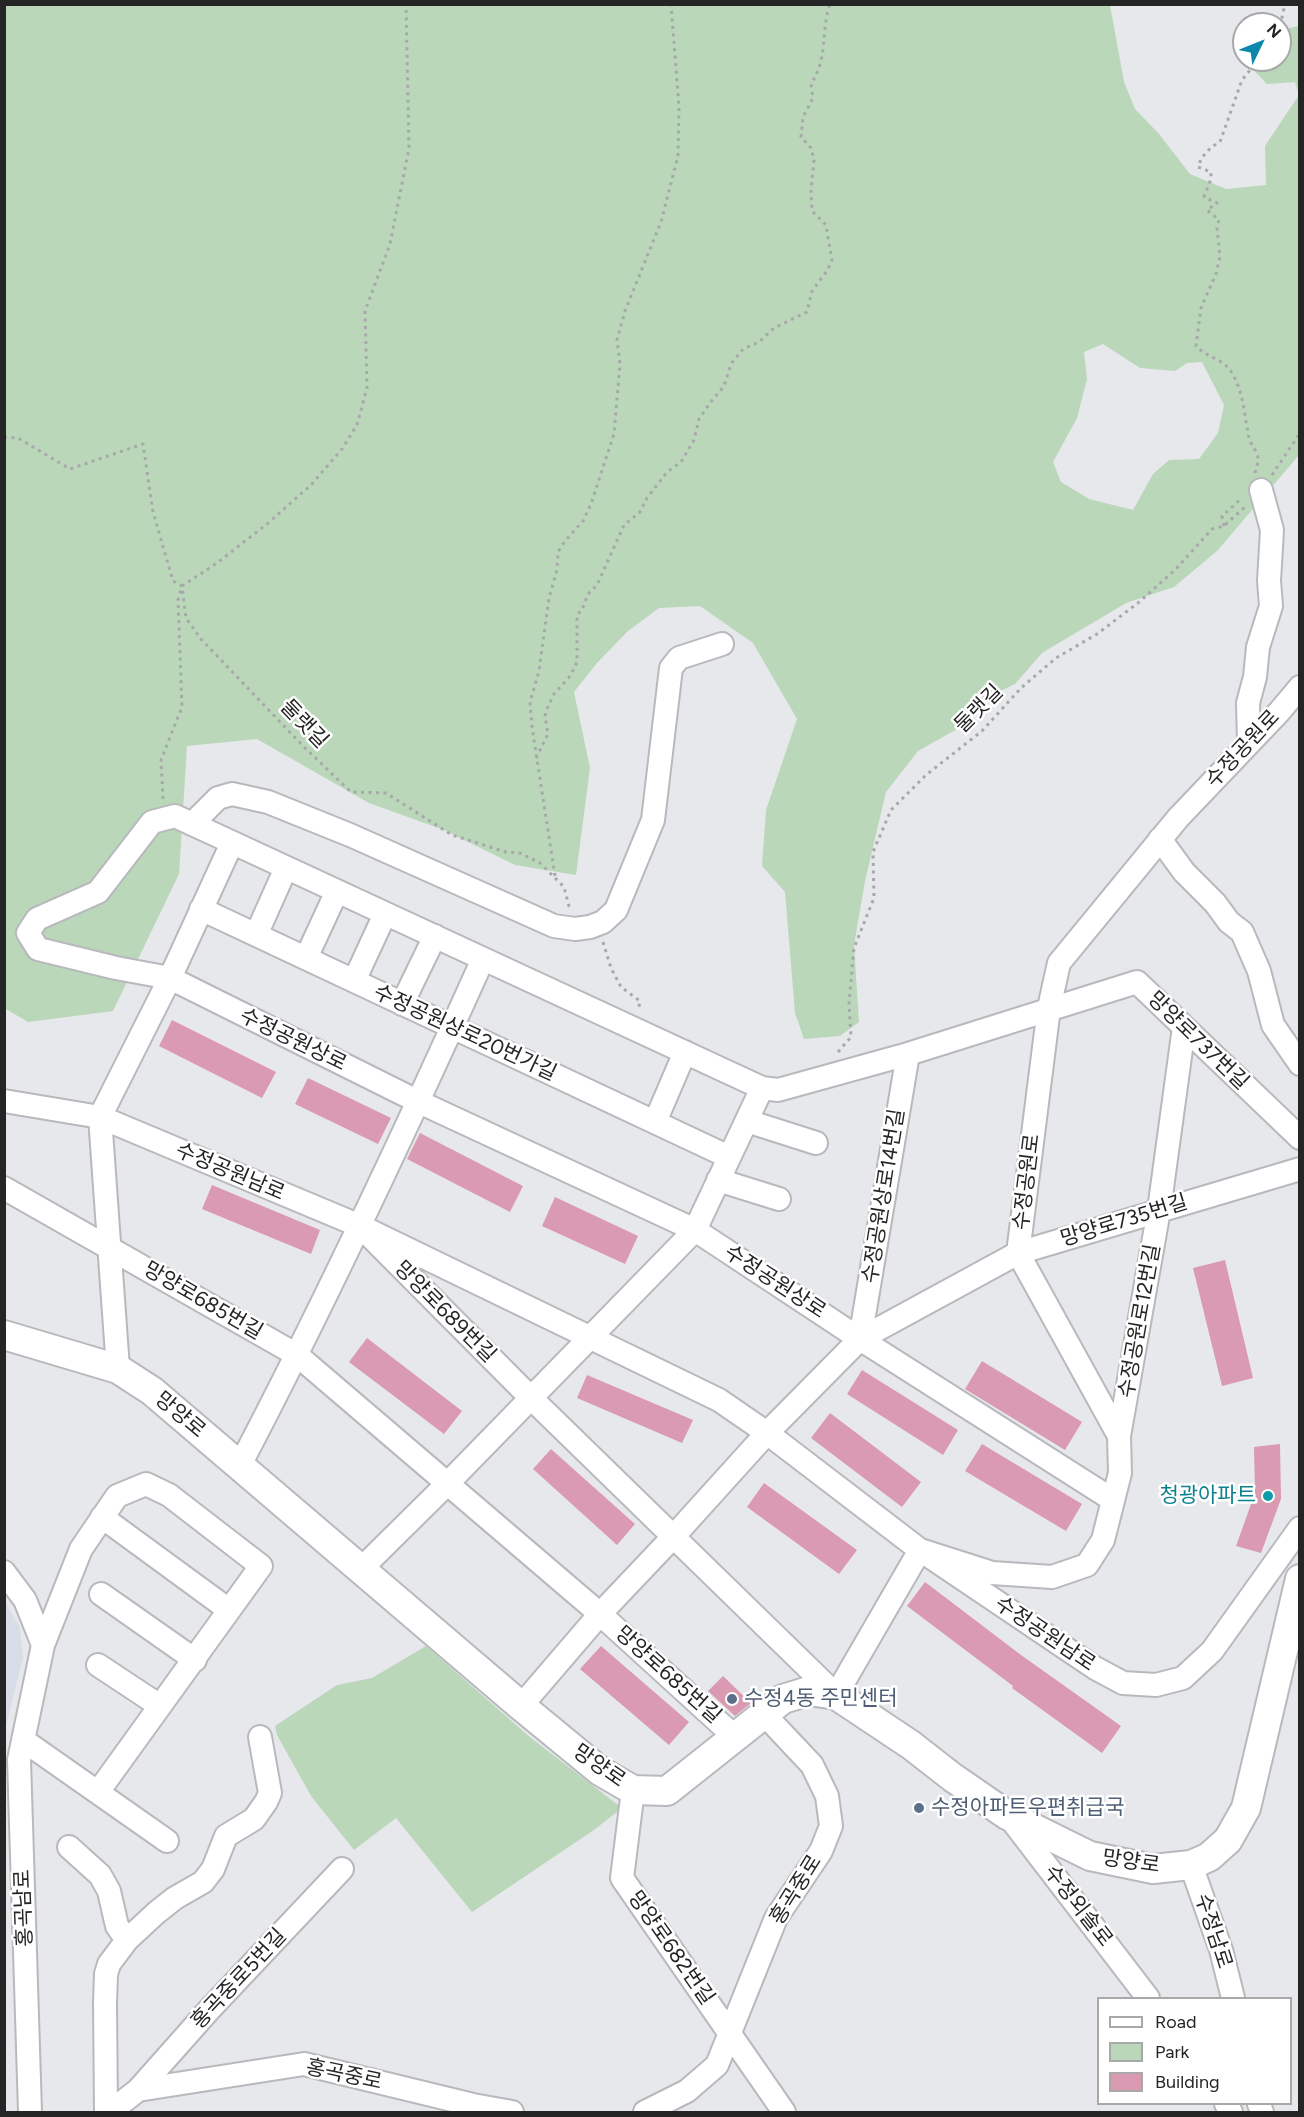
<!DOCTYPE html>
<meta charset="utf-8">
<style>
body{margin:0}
#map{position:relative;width:1304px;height:2117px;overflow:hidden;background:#e7e8eb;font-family:Figtree,sans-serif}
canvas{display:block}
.frame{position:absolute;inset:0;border:6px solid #252526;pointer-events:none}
.legend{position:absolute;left:1097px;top:1997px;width:195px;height:108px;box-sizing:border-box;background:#fff;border:2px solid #a8a8a8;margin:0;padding:8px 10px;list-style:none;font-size:18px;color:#252526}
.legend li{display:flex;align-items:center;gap:12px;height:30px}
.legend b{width:30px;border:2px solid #a8a8a8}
.north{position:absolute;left:1232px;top:12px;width:60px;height:60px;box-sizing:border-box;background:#fff;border:2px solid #a8a8a8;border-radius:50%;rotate:47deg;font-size:16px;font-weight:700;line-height:24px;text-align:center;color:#252526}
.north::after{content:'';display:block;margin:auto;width:21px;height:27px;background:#0a88ab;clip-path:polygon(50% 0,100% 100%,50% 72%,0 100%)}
</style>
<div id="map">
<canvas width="1304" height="2117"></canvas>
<div class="frame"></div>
<ul class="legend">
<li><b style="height:8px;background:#fff"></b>Road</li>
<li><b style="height:16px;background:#bad7b9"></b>Park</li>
<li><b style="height:16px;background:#da9ab1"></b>Building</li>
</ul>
<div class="north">N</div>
</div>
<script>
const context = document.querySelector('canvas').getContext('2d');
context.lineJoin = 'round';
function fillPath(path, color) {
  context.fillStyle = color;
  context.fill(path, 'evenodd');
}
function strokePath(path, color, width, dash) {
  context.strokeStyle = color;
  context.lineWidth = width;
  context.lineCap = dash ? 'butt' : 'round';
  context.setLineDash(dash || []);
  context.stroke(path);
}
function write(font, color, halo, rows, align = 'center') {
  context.font = font + ' Figtree,"Noto Sans KR",sans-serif';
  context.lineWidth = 5;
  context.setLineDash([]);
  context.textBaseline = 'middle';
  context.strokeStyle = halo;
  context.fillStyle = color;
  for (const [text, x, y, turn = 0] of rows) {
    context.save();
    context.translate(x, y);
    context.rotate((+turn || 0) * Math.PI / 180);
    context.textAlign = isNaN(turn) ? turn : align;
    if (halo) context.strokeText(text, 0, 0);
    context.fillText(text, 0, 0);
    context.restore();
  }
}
fillPath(new Path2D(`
 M5,1602L20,1628L23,1658L5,1730Z`), '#d8dde7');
fillPath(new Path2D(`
 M4,5H1110L1124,82L1135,109L1159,134L1190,174L1226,189L1266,185L1265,146L1299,95L1295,82L1267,84L1244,60H1280V30L1299,26V455L1217,551L1174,587L1126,603L1042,653L1015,684L982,700L966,724L918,751L886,792L865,881L854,945L859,1022L840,1036L804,1039L795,1013L785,892L762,866L766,810L797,719L753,643L700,606L659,608L628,631L597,663L574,692L590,768L576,875L515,865L444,830L369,803L257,739L187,746L179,874L113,1011L28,1022L4,1008ZM1103,344L1140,368L1175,371L1187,363L1202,362L1224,405L1218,433L1199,459L1169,460L1153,474L1133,510L1089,499L1061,482L1053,462L1077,418L1087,379L1084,352Z
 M426,1646L531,1738L622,1808L594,1830L472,1912L396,1818L354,1850L311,1796L277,1735L275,1726L337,1685L372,1678Z`), '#bad7b9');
fillPath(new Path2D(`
 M172,1020L276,1072L262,1098L159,1046Z
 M308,1078L391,1118L378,1144L295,1104Z
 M420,1133L523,1186L510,1212L407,1159Z
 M212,1185L320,1230L311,1254L202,1209Z
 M555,1197L638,1236L625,1264L542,1226Z
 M1225,1260L1253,1378L1222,1386L1193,1268Z
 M367,1338L462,1411L444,1434L349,1362Z
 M982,1361L1082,1422L1065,1450L965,1389Z
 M862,1370L958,1430L943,1455L847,1394Z
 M587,1375L693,1420L682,1443L577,1398Z
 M830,1413L921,1482L902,1507L811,1438Z
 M982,1444L1082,1504L1066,1531L965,1471Z
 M1280,1444L1281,1499L1261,1553L1236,1546L1255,1493L1254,1447Z
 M551,1449L635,1524L617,1545L533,1469Z
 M764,1483L857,1550L839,1574L747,1507Z
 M925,1582L1021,1655L1121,1726L1102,1753L1012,1688L1013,1686L907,1606Z
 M601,1646L689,1722L669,1745L580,1669Z
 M723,1676L751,1703L735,1716L708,1691Z`), '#da9ab1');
const minor = new Path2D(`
 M1249,743L1248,703L1255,677L1258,647L1271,606L1269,581L1272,530L1261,490
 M192,824L218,798L232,794L268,802L350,835L554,926L575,929L590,927L603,922L616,910L653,820L671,668L679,658L722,644
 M1160,839L1184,872L1215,903L1229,922L1242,932L1259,971L1273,1025L1300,1064
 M201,909L729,1157
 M256,935L286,868
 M306,958L337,891
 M354,981L385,914
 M402,1004L435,936
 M4,1101L100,1117L360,1226L719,1400L767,1433L920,1550L1095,1668L1123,1683L1156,1685L1183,1678L1212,1651L1300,1528
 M747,1121L816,1143
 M655,1122L685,1052
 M718,1180L779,1199
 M4,1188L297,1355L600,1614L735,1737
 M360,1226L530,1397L836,1695L920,1550L992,1573L1052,1577L1087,1565L1103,1540L1120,1473L1119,1436L1018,1253L1049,1008L1059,963L1178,818L1279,712L1300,687
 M860,1339L908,1054
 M118,1369L100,1117L170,978L232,843
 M1119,1436L1159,1210L1184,1027
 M240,1465C327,1299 406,1130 483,959
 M1113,1500L860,1339L695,1230L417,1101L170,978L116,968L38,949L28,933L37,919L98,892L152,822L175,816L762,1088L778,1090L908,1054L1137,982L1300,1138
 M102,1517L229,1610
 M361,1569L447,1484L695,1230L762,1088
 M4,1572L25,1600L43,1645L19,1760L30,2112
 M101,1594L195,1660
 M43,1645L81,1549L117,1496L146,1484L169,1495L261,1566L98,1792
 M98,1665L160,1706
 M521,1706L600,1614L673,1537L767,1433L860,1339L1018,1253L1300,1169
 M23,1740L167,1841
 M633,1790L622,1878L784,2112
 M1010,1818L1148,1998
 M69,1847L100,1875L109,1891L117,1926L127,1940
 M1191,1865L1221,1950L1233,1998
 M138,2090L209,2010L342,1869
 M1226,2104L1231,2112
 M1259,2104L1262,2112
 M106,2112L105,2003L106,1974L109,1964L127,1940L156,1913L175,1898L203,1882L213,1869L226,1836L254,1819L266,1802L270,1793L260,1737
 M110,2112L138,2090L304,2064L473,2105L512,2112
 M645,2112L687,2091L717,2065L776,1918L821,1851L831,1826L827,1796L812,1765L764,1714`);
const major = new Path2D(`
 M4,1335L118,1369L152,1391L521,1706L600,1771L633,1790L667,1791L783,1699L809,1691L836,1695L911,1745L952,1777L1007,1815L1090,1856L1153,1869L1191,1865L1209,1857L1228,1840L1246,1808L1300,1579`);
strokePath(minor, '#b8b9bd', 26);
strokePath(major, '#b8b9bd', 32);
strokePath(new Path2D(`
 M1280,26L1285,4
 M4,437L18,438L70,469L143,444L153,512L173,581L182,586L186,618L201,639L304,747L351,792L386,793L452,835L506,852L520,853L540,863L564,887L569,906L572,909
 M1255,473C1256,469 1258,464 1258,459C1258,452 1251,445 1249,438C1244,416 1244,390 1230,370C1221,358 1206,357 1196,346L1201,308L1216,274L1220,257L1217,228L1219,220L1207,210L1217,203L1204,197L1211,179V172L1198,167C1202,155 1209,148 1220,142L1242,80L1258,60
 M1272,475L1300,433
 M1224,526L1222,516L1242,498
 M536,758L548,734L545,716L548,706L554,694L571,675L577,662V615L582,610L588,594L597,585L624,525L640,512L647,498L667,472L681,462L694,440L699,419L710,403L724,386L731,364L743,349L759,342L774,328L807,312L812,291L826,272L832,261L826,225L812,211L811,192L814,160L811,148L801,137L803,117L813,98L811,84C829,56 820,34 830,4
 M163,799L161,760L182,707L178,600L182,586L217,563L267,524L311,485L342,449L357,425L367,388L365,311L390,244L409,148L406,4
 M555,876L532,727L530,702L539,671L549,598L557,570L558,552L565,541L583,521L591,504L614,434L620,364L617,340L625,311L661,222L678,156L679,107L671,4
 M603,942L611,968L621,987L640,1001L638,1011
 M838,1052L851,1037L849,1003L854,948L874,898L873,852L891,810L926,775L982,731L1021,688L1056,658L1097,634L1138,603L1176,569L1212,529L1224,526L1246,506`), '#a7a8aa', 3, [3, 4.5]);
strokePath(minor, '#fff', 22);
strokePath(major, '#fff', 28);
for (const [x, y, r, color] of [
 [1268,1496,6,"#0f9aa8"],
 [732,1699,6,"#5c6f8a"],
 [919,1808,6,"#5c6f8a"]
]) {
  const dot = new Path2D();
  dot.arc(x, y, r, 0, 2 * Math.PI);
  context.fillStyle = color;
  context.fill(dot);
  strokePath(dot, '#fff', 2);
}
write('21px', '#252526', '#fff', [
 ["둘랫길",979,709,-45],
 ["둘랫길",304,724,46],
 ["수정공원로",1243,749,-47],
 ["수정공원상로20번가길",465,1033,25],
 ["수정공원상로",293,1040,26],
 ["망양로737번길",1198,1041,44],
 ["수정공원남로",230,1172,23],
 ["수정공원로",1027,1182,-83],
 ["수정공원상로14번길",884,1196,-81],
 ["망양로735번길",1124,1221,-17],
 ["수정공원상로",775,1282,33],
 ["망양로685번길",203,1301,30],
 ["망양로689번길",445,1312,45],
 ["수정공원로12번길",1140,1321,-80],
 ["망양로",180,1415,40],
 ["수정공원남로",1045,1634,34],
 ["망양로685번길",668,1675,42],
 ["망양로",599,1766,35],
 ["망양로",1131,1862,8],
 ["홍곡중로",796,1890,-58],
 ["수정외솔로",1078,1906,52],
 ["홍곡남로",24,1908,-92],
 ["수정남로",1213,1931,72],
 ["망양로682번길",671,1948,55],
 ["홍곡중로5번길",239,1979,-47],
 ["홍곡중로",344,2075,12]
]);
write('21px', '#0d838f', '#fff', [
 ["청광아파트",1256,1496]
], 'right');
write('21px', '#4e5e75', '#fff', [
 ["수정4동 주민센터",744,1699],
 ["수정아파트우편취급국",931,1808]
], 'left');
</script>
